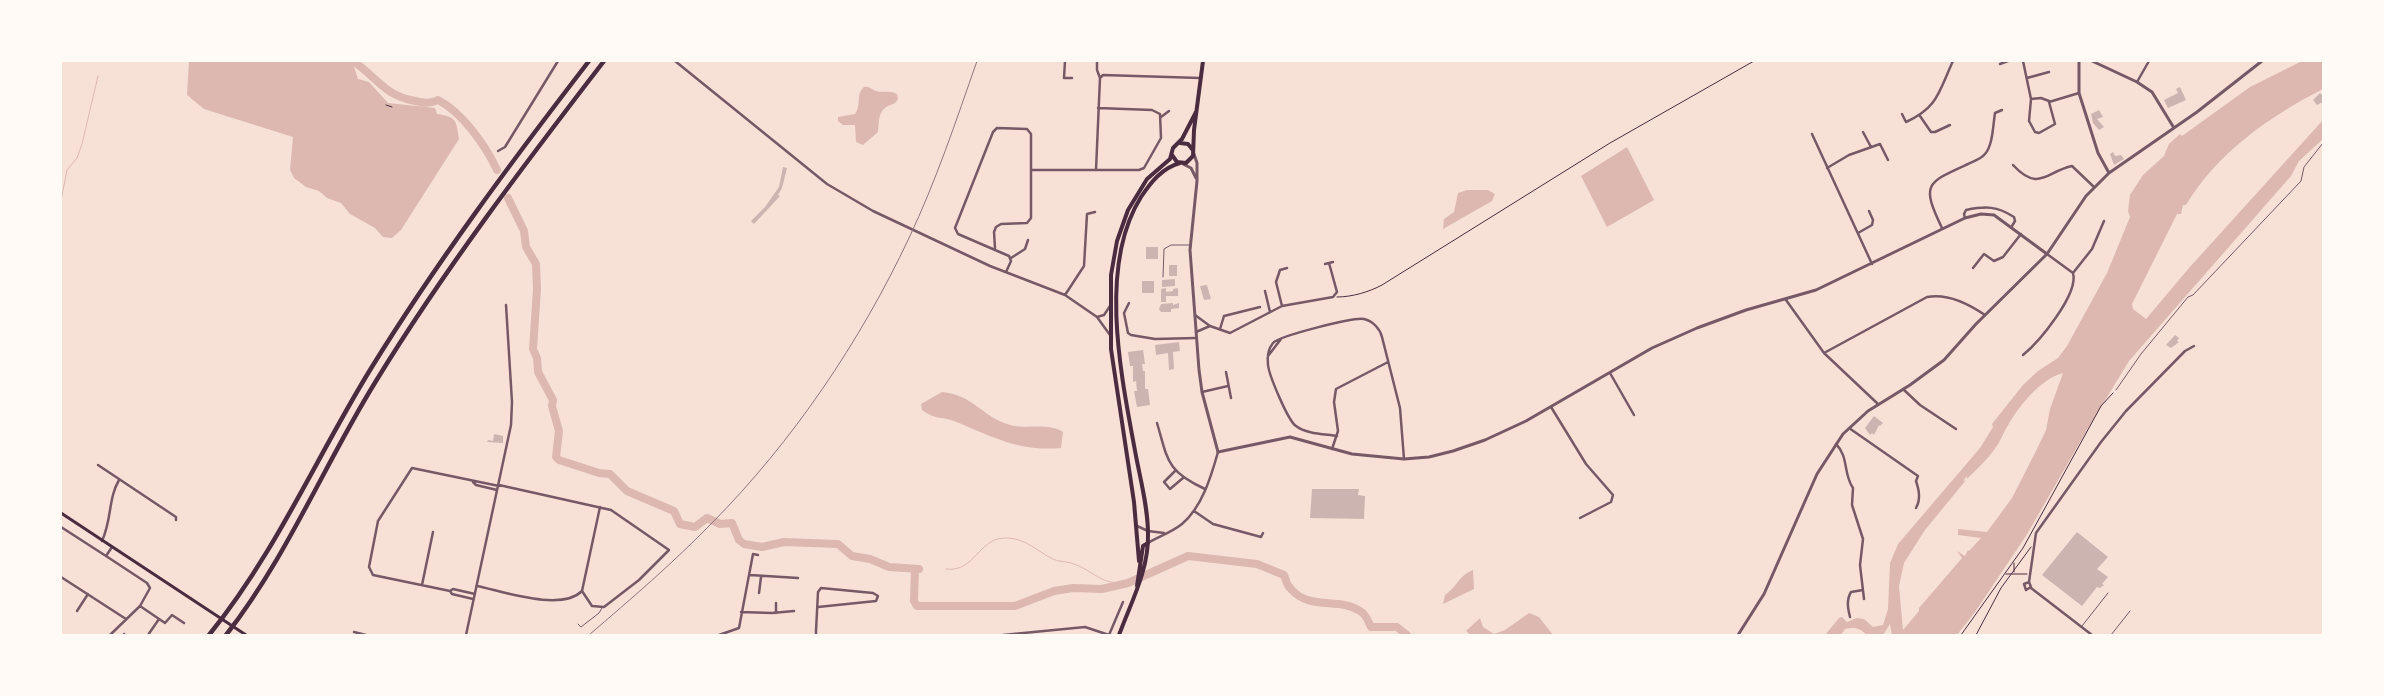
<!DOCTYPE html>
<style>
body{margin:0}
#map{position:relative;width:2384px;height:696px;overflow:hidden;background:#f7e1d7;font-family:Montserrat,sans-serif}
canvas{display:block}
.frame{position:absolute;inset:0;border:62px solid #fffaf5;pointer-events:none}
</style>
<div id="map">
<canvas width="2384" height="696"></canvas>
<div class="frame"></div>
</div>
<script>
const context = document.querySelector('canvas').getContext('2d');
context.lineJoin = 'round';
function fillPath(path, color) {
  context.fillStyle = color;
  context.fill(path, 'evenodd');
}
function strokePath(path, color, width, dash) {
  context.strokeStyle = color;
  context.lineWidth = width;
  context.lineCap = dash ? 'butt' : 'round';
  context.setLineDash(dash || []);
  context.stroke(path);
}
fillPath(new Path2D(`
 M189,61H349L353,64L358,79L369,82L388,103L435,108L437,114C457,117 456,120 459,139L401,230L392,238L383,237L375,228L350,214L341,203L327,198L319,191L306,187L294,178L290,170L293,137L204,109L187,95Z
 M2302,61H2323V89C2270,116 2217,153 2186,205H2183L2181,214H2177L2132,304L2133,309L2146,319L2189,268L2323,120V139L2299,161L2291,176L2129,361L2087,430L2026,536L1975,612L1957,635H1892L1890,624L1883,635H1867C1859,628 1856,627 1845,629L1841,635H1825L1839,618L1842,617L1847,622L1857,618L1864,619L1873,627L1883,625L1888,609L1890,563L1898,544L1980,448L1993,427L1992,424L2023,385L2038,371L2058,358L2067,346L2107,273L2130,217L2128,211L2130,195L2143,175L2164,156L2169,144L2180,134L2182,136L2250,87ZM2063,373L2050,409L2046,430L2037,449L2012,498L1987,532L1958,529V535L1981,538L1969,551L1968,550L1965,556L1957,551L1962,558L1919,608V611L1903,630L1899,586L1904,563L1925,530L1966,480L1963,481L1967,476V479C1977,469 1988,459 1996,447C2001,441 2003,433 2007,427C2018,407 2040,379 2063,373Z
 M864,87C870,86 870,89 876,91C883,93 890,90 897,94L898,99C895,104 893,104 888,106C878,111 879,122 878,132L863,145L856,142L855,125H843L838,121V117L855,114C862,105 855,95 864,87Z
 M1627,147L1654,200L1607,227L1581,176Z
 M1467,190H1488L1495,194L1492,201L1443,229L1444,219L1454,212L1458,193Z
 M942,392C974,395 982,417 1010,425C1029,430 1046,422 1063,432L1061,448C1019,452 991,436 954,421C939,416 936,420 922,410L921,404Z
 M1473,570L1474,589L1443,604L1445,595C1459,585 1458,576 1473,570Z
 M1529,613L1539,617L1553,635H1471L1466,631L1480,618L1483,627L1494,634L1505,630Z`), '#dcb8b0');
strokePath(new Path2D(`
 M61,201L67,170L77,158L82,144L98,76
 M946,569C976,573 978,536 1008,538C1027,539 1038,552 1053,559C1059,562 1065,561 1071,563C1096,571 1098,585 1128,583`), '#dcb8b0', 1);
strokePath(new Path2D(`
 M353,61C378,78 383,95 415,101C424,103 430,104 438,100C462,112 486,146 497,170
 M508,198L524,231L526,247L536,264L537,289L533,349L537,358L538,372L553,400L552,406L559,431L556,457L559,460L599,473L610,474L627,491L674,511L680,524L695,527L707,518L720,524L732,523L739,540L744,544L762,547L784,542L838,544L852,556L870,559L889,567L919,569
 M915,569L914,601L917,606H1015L1054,591L1073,588L1102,589L1128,583L1188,556L1257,564L1284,575C1286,580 1287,586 1291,589C1310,611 1338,597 1360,611C1366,614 1368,621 1371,627H1397L1407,635`), '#dcb8b0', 8);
fillPath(new Path2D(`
 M2180,87L2186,100L2168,108L2164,100L2178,93L2176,89Z
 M2320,93L2323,96V102L2317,105L2313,100Z
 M2099,110L2103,117L2097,119L2104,127L2099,130L2093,123L2091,114Z
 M2113,152L2115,156L2121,155L2124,159L2114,165L2110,154Z
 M783,167L787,168L782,188L778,195L780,196L754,224L751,221L765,207L779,187Z
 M1146,247H1158V259H1146Z
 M1169,265H1177V276H1169Z
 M1175,279V286L1162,287V280Z
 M1142,281H1154V293H1142Z
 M1207,285L1211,299L1204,300L1200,286Z
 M1166,288V292L1173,291V289L1178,288V296H1166V302H1161V289Z
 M1173,303V305L1179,303V308L1171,309V312H1161L1159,309L1161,304Z
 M2175,335L2179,338L2177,341L2179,342L2171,348L2166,345Z
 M1179,342L1180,351L1173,352L1174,369L1169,370L1168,353L1156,355L1155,345Z
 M1143,350L1145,364H1142L1143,371H1145V389H1148L1150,405L1137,407L1134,391H1137L1136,381L1133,382V366H1130L1128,352Z
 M1874,416L1883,423L1880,426L1879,425L1874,435L1872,433L1870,435L1865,428Z
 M494,434L503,436V443L487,442L488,440L493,441Z
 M1312,489H1359L1358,495L1365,496L1364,519L1310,518Z
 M2077,532L2108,557L2097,569L2108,577L2102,584L2104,585L2100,588L2097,587L2082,606L2042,575Z`), '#ccb4b1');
strokePath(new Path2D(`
 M386,105L392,107
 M1337,297C1352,297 1369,292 1382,285L1610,143L1754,61
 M2014,563V572
 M2006,574H2027
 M1961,635L2023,548L2101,406L2113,393
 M1976,635L2001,588L2031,547`), '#4a2c40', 1);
strokePath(new Path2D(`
 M1163,277L1164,249L1171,245H1189
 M2116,390L2141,354L2188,297L2193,295L2301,181L2304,167L2323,143
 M578,624L581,627L599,613L602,608
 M2082,626L2108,593
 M2111,635L2130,611`), '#755966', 1);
strokePath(new Path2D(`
 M675,61L827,184L873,211L990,266L1065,295L1097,317L1110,335
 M1065,61L1064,78H1072
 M1097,61V70L1100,78
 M2023,61L2031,99L2029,121L2035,132L2039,133L2055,124L2049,102L2079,93
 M2000,64L2008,61
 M2027,78L2049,72
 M2137,82L2149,61
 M2031,99L2041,98L2049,101
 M1902,114L1906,122C1938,108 1939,91 1953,61
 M1920,116L1931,132H1935L1950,125
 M1161,117L1169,111
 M1863,132L1871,147
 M1812,134L1872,264
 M498,151L505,147L558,61
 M2013,165C2039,193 2047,171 2072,166L2094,187
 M1827,168L1849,155L1880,144L1888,160
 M1032,170H1139L1144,168L1161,138L1160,114L1152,110L1098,108
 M1096,170L1100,78L1103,75L1200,78
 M1965,218L1964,214L1966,210C1986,206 1997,206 2014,217L2015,221L2012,226
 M1942,228C1921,184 1926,183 1968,164C1974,161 1981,159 1985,154C1993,145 1993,125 1995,113L2002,110
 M1858,233L1872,225L1873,220L1869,211
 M995,248L994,232L996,227L1001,224L1027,223L1031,218V134L1027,129L997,128L993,132L955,228L958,234L1009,256L1011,261L1006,272
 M2047,254L2073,273
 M1011,258L1025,249L1028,240
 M1325,264L1333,262
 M1973,268L1984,254L1994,261L2003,257L2021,234
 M1265,291L1270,312
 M1065,295L1084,266L1087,214L1095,212
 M1786,300L1824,353L1878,404
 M1129,303L1124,313L1128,333L1131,335L1155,339L1196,338
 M1282,306L1276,282L1280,270L1287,268
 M1195,315L1210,326
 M1097,317L1104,315L1110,306
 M1220,329L1224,316L1260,307
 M1196,332L1210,326L1230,333L1282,306L1333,297L1337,292L1329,263
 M1824,353L1927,297C1947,293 1969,304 1985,315
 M2023,355C2039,342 2079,294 2073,273L2092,249L2104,221
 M1268,356L1281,339
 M1226,372L1231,398
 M1610,373L1634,415
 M1903,389L1920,405L1956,429
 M1202,392L1228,386
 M1551,407L1586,464L1613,495L1611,502L1580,518
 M1157,423C1168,460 1166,471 1205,489
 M1849,428L1918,476L1916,481C1919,490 1921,499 1916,508
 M1337,436C1325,434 1306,434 1296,426C1288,421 1269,375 1268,365C1267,357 1268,349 1273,343C1279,336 1353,317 1364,319C1373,321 1380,329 1382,337L1400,408L1404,459
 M1836,444C1849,457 1843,474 1853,488L1852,505L1863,539L1860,565L1864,599
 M1332,449L1338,431L1334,402L1336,389L1388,362
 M98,465L176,517V520
 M1175,471L1164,482L1170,489L1183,478
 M473,482L476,485L497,490
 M499,485L611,510L669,550L639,580L604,607L592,606L582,591
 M1194,511L1213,524L1261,537L1263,533
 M1137,526L1148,531L1164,533
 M61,527L106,556
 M102,541C112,519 108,499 119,480
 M1148,543C1158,537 1172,532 1182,524C1202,507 1211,477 1218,452
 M750,575L798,578
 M61,577L126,619
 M2029,582L2024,584L2026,590L2031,587L2029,582L2036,533L2101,442L2126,411L2185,351L2194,346
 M422,585L433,532
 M477,586C502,591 561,612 582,591L600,507
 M2031,588L2092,635
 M450,591L453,589L475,594
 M759,593L761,577
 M473,599L452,594L450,591L373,575L369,567L378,521L412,468L499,486
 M776,603V613
 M140,606L165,623L172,615L184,623
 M77,611L88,594
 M741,612L772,613L794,611
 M1850,617C1848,609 1846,600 1851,592L1863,590
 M354,632L366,635
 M124,634L125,635
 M110,635L140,606L150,588L147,583L106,556L112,547
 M148,635L159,619
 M466,635L511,425L512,402L506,305
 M719,635L739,628L753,554L758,555
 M816,635V631L818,592L821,588L873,593L878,596L876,601L818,607
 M1003,635L1085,627L1109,635L1123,602`), '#755966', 2.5);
strokePath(new Path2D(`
 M2079,61V93L2098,153L2109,173
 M2092,61L2137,82L2152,92L2174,128
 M1194,154L1197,163V181L1190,250L1199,370L1202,392L1218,452L1290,437L1352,454L1404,459L1429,457L1453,451L1485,440L1526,421L1652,348L1697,328L1746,310L1816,290L1965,218L1981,214L1994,215L2047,254
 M1183,164L1191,168L1196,178
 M1738,635L1764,594L1817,474L1843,434L1868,411L1910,385L1944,360L1976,324L2047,254L2086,196L2109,173L2197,112L2262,61`), '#755966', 3);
strokePath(new Path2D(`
 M61,513L246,635`), '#4a2c40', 3);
strokePath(new Path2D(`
 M1180,143L1188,144L1192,149
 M1172,155L1177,162L1186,163L1193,156L1194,130L1203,61
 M1139,561L1134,502L1111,349V275L1117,241L1128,210L1147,179L1170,159L1173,148L1182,139L1196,112
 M1137,586L1143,546L1148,543
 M1119,635C1131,602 1149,570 1148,534C1148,508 1141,482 1136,456C1122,380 1097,267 1141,197C1151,182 1162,168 1180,163`), '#4a2c40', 4);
strokePath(new Path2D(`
 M209,635C275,554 316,458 370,370C436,263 512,161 589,61
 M226,635C287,557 324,465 376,381C444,270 524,165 604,61`), '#4a2c40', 4.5);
strokePath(new Path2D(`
 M589,635C631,599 673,563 712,523C793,441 860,342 909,238C936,181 956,121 977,61`), '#8f747c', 1);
</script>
